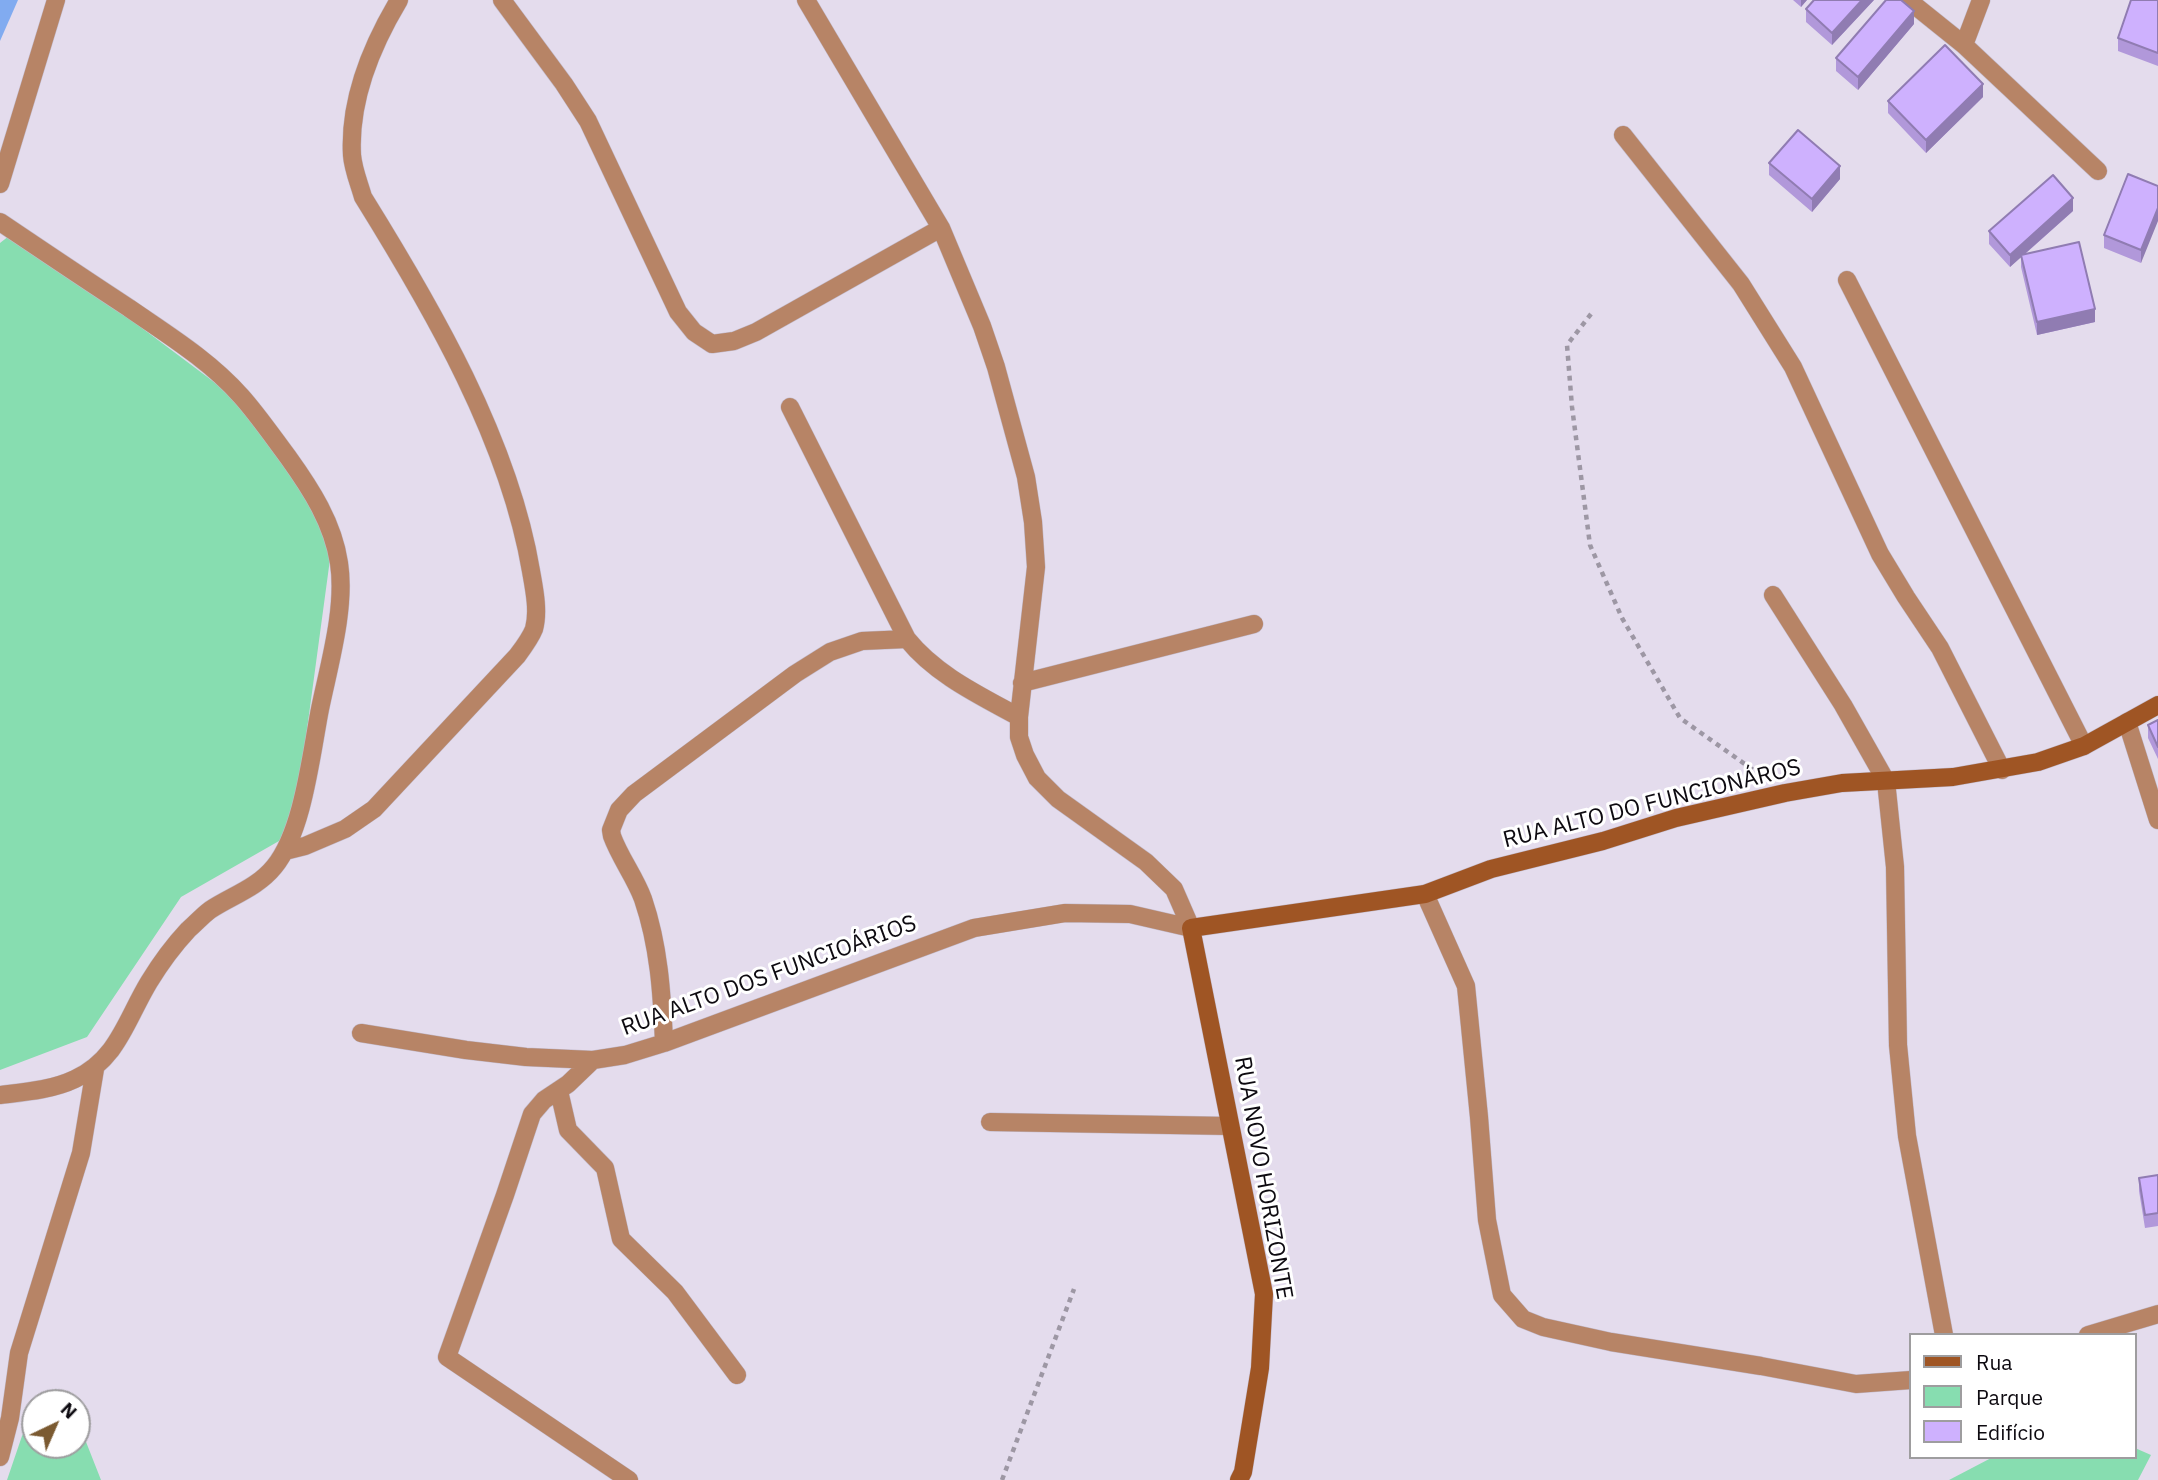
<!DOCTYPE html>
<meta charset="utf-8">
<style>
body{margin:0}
#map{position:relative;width:2158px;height:1480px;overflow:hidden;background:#e4dced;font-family:"IBM Plex Sans",sans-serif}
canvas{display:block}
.legend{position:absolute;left:1909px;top:1333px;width:228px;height:126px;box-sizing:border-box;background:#fff;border:2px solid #9e9d9f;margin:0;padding:9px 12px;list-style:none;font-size:21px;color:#0d0a10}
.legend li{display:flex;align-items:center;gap:14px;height:35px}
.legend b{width:35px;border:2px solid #9e9d9f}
.north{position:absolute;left:21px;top:1389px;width:70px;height:70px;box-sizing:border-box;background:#fff;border:2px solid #9e9d9f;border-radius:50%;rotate:44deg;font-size:19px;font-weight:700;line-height:28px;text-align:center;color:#0d0a10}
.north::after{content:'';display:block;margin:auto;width:24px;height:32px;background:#7b5a31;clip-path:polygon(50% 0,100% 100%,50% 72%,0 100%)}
</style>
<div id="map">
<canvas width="2158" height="1480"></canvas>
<ul class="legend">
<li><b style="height:9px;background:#9f5524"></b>Rua</li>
<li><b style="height:19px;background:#87ddb0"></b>Parque</li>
<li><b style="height:19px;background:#ceb1fe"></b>Edifício</li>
</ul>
<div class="north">N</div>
</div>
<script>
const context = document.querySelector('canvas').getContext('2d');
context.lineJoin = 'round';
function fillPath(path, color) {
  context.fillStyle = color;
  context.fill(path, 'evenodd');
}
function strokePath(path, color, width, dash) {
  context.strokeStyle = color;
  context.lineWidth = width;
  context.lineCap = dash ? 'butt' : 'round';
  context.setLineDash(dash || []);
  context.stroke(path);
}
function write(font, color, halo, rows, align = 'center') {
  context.font = font + ' "IBM Plex Sans",sans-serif';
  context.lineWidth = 6;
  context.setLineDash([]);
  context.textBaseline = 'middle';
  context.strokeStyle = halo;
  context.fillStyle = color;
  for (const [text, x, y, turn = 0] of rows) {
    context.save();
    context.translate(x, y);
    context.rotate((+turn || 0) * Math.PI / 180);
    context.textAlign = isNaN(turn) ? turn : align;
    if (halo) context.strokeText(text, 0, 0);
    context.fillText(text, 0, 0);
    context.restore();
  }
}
fillPath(new Path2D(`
 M14,232L254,412L333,537L293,833L181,897L87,1037L0,1070V243Z
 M35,1415V1445H77V1419L101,1480H7L22,1436Z
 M2135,1448L2151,1455L2138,1480H1949L1993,1457H2135Z`), '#87ddb0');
fillPath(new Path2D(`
 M0,0H18L0,41Z`), '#81abf0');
const lane = new Path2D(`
 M990,1122L1230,1126`);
const street = new Path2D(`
 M502,0L564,84L588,121L678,312L694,332L712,344L734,341L756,332L941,228
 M806,0L941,228L982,326L996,367L1026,477L1033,522L1036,567L1019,717V737L1025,755L1037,778L1058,799L1146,862L1174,889L1191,928
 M1908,0L1964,45L2098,171
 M1964,45L1981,0
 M1623,135L1741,284L1793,367L1880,554L1906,597L1940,648L2002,770
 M0,184L56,0
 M0,222C43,251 86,280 129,308C168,335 209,360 241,396C258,415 273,437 288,457C311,489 333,523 339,563C346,608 329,665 320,709C311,755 303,832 274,867C257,888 231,896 210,910C202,916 195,924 188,930C173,946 160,964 149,982C126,1020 118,1059 75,1079C52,1090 25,1092 0,1095
 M1847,280L2084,746
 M790,407L907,639C936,675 979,695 1019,717
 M1773,595L1843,705L1886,781L1895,867L1898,1045L1907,1136L1944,1335
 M1022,683L1254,624
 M2127,722L2158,820
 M285,851L305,846L345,829L374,809L517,656C523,648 530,639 534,629C539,611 534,588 531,571C509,440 432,308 363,197C359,183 353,169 352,155C349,101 372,45 399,0
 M1425,894L1466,986L1479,1117L1487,1220L1502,1295L1523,1319L1543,1327L1611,1342L1761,1366L1856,1384L1911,1380
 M361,1033L466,1050L526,1057L593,1060L625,1055L664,1043L974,928L1065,913L1130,914L1191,928
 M664,1043C662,993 659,946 643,899C635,877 620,858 612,836L611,830L619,810L634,794L795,674L830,652L862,641L907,639
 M593,1060L568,1084L544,1100L532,1114L505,1195L447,1357L629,1480
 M559,1091L568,1130L605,1168L621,1239L675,1292L737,1375
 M2088,1335L2158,1314
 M0,1457L10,1418L19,1353L81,1153L95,1069`);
const secondary = new Path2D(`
 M1239,1480L1243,1472L1260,1368L1264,1294L1191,928L1425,894L1491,869L1603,841L1676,818L1785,793L1842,783L1953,777L2038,762L2084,746L2158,705`);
strokePath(lane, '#c2baca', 19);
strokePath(street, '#c2baca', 19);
strokePath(secondary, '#c2baca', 19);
strokePath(new Path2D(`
 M1591,314L1567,345L1572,407L1590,545L1622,618L1680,718L1756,772
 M1002,1480L1074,1289`), '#9d97a4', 4.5, [5, 5]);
strokePath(lane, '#b78466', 18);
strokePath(street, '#b78466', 18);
strokePath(secondary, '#9f5524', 18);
fillPath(new Path2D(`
 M1793,0H1807L1801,7Z
 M1874,0L1832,45L1806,22V9Z
 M2158,0V66L2118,51V38Z
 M1914,24L1858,90L1836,71V58Z
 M1983,97L1926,153L1888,113V101Z
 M1769,163L1840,179L1812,212L1769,175Z
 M2158,186L2141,263L2104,248V235Z
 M2073,211L2025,254L2095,322L2037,335L2021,267V257L2010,267L1989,244V231Z
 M2158,720V759L2148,738V725Z
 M2158,1175V1226L2145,1228L2139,1191V1178Z`), '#b198da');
fillPath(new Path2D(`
 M1801,0H1807L1801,7Z
 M1862,0H1874L1832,45V33Z
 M1914,11V24L1858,90V77Z
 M1983,84V97L1926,153V140Z
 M1840,166V179L1812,212V199Z
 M2073,198V211L2010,267V255Z
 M2158,208V221L2141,263V250Z
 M2095,309V322L2037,335V322Z`), '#907cb2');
const building = new Path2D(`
 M1814,0H1862L1832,33L1806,9Z
 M1886,0H1901L1914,11L1858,77L1836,58Z
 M2131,0H2158V53L2118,38Z
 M1945,45L1983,84L1926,140L1888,101Z
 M1798,130L1840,166L1812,199L1769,163Z
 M2128,174L2158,186V208L2141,250L2104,235Z
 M2053,175L2073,198L2010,255L1989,231Z
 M2079,242L2095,309L2037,322L2021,255Z
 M2158,720V747L2148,725Z
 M2158,1175V1213L2145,1215L2139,1178Z`);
fillPath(building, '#ceb1fe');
strokePath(building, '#907cb2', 2);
write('23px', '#0d0a10', '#fff', [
 ["RUA ALTO DO FUNCIONÁROS",1652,804,-14],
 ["RUA ALTO DOS FUNCIOÁRIOS",769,976,-20],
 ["RUA NOVO HORIZONTE",1263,1178,80]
]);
</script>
